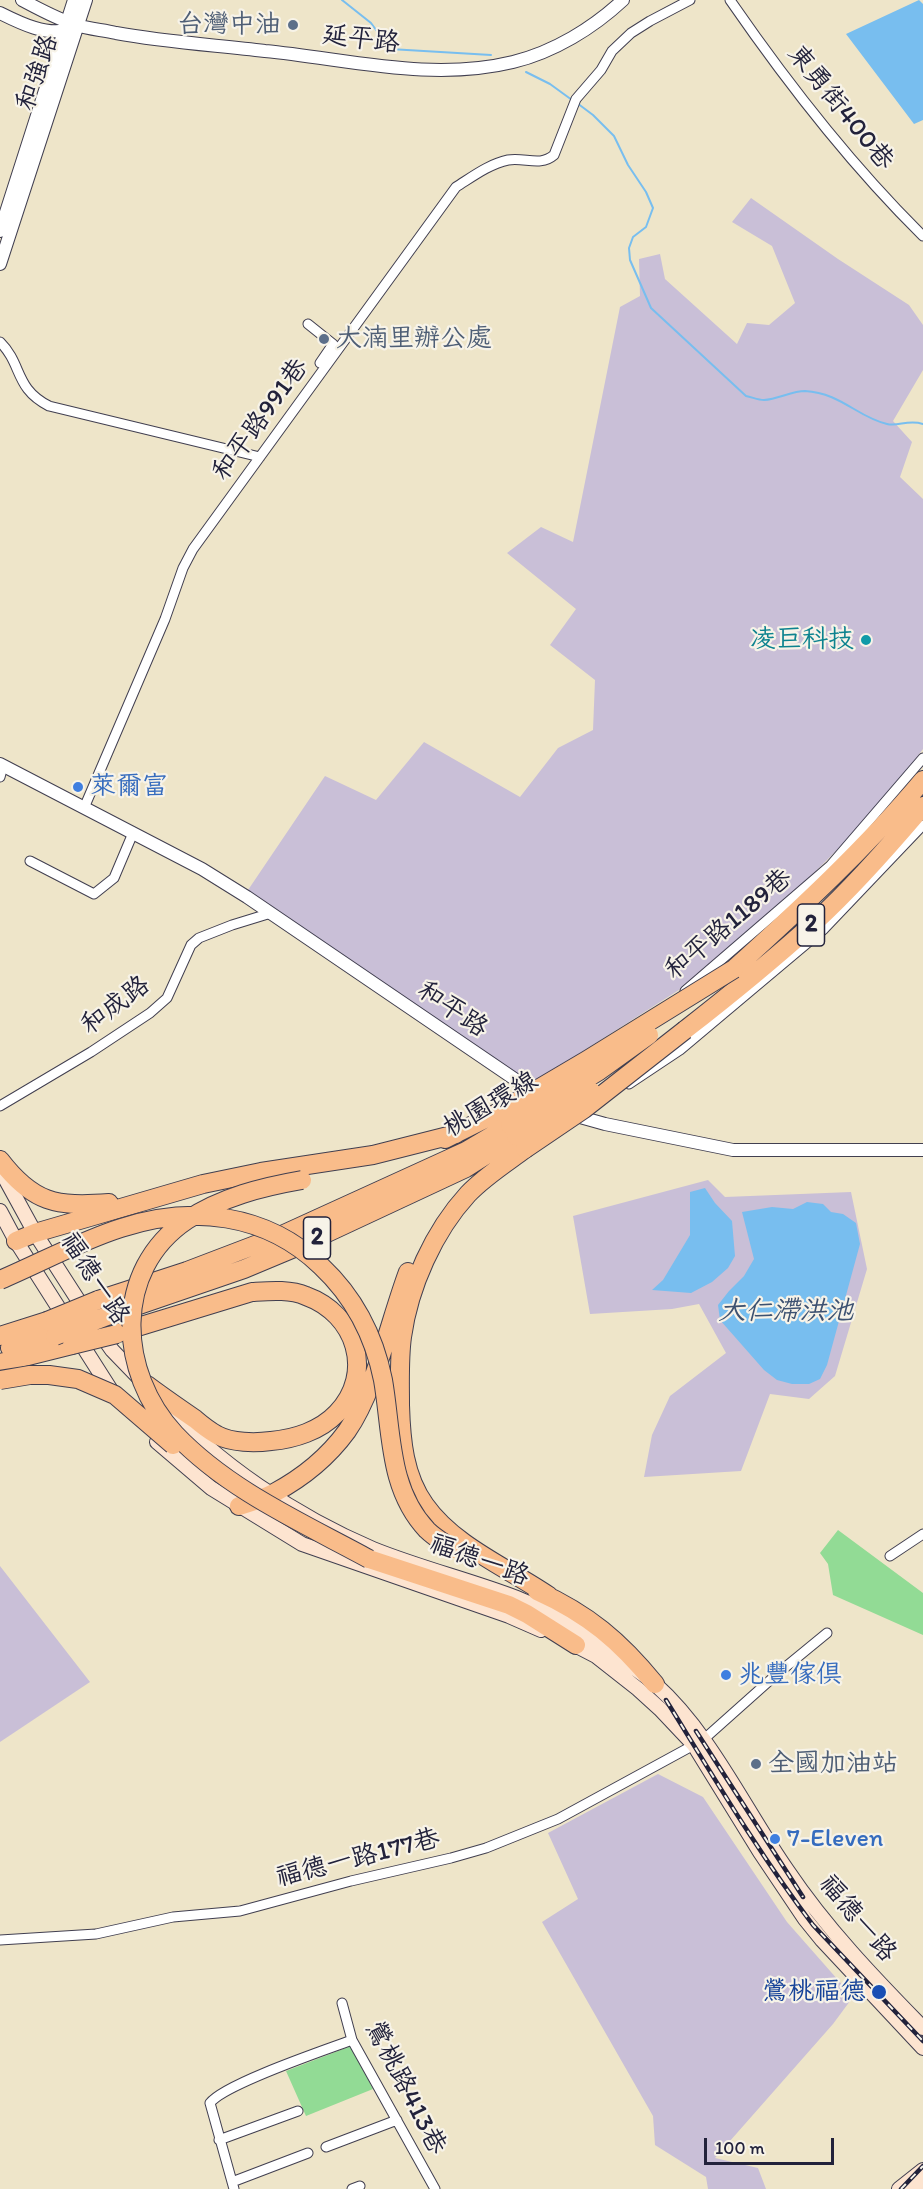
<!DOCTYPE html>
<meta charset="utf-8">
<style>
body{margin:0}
#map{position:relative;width:923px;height:2189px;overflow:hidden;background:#eee5c9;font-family:Itim,sans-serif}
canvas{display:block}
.scale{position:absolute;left:704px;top:2138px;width:130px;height:27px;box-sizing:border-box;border:3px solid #22223b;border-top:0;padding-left:8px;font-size:18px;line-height:21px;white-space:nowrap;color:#22223b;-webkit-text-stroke:4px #f7f3e8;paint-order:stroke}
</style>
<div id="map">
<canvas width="923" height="2189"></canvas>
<div class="scale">100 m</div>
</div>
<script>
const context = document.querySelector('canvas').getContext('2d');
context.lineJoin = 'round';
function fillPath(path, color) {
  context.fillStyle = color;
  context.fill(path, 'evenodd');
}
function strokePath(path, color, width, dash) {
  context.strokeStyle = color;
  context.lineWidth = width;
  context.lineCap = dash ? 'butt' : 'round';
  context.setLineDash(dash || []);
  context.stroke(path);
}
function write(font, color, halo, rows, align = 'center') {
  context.font = font + ' Itim,"LXGW WenKai TC",sans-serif';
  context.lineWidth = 4.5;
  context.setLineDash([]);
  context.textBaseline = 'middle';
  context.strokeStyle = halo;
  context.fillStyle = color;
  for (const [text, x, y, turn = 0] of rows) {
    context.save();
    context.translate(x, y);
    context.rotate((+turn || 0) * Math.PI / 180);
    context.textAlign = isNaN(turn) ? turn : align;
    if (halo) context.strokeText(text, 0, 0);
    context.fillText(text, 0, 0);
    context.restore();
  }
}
fillPath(new Path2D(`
 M751,198L838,259L909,305L923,325V370L893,421L912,442L900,477L923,499V749L880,807L806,881L715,967L530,1085L246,893L325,776L376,800L424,742L520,797L558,748L593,730L595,680L550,645L576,609L507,553L541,527L573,542L620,307L640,296L639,259L660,254L665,279L737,344L747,323L769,325L795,303L772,246L732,222Z
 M708,1180L725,1197L851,1192L867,1269L835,1376L809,1399L770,1394L741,1471L644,1477L652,1435L670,1396L726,1353L699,1304L672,1309L590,1314L573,1216Z
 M0,1566L90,1682L0,1742Z
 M658,1774L703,1797L787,1922L853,1997L833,2024L715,2158L758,2168L766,2189H708L706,2177L655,2145L653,2116L542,1922L578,1899L548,1833Z`), '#c9bfd7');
fillPath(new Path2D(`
 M838,1530L923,1593V1635L833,1595L828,1564L820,1553Z
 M351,2046L373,2089L306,2116L286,2071Z`), '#92db95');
fillPath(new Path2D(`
 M919,0L923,4V120L914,124L846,34Z
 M705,1188L715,1203L732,1221L735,1256L728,1268L712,1282L691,1293L652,1290L663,1280L690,1235V1192Z
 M807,1202L823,1204L831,1212L843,1214L856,1223L860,1244L827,1365L820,1379L809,1384H792L777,1380L764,1370L720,1320L718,1305L729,1291L744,1276L754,1259L742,1212L772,1207L793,1209Z`), '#78beef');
strokePath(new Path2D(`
 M342,0L371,23L390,49L491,55
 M526,72L550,84L572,100
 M577,103L593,115L614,136L628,165L646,192L653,208L646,227L633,237L629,248L630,260L651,308L746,396C752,397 758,400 764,400C778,399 792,391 805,391C841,393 857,417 887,424C898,427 908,419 923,424`), '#78beef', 2);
const minor = new Path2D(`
 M730,0C788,84 850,164 923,236
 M308,324L333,344L320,363
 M0,342C23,365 14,388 49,406L260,457
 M0,777L3,766
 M84,808L165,619L183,568L193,549L456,187C472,177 489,164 508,160C525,157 540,167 554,155L576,99L601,70L612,51L631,33L650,21L690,0
 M30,861L94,894L114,878L133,833
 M685,991L830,866L923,758
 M629,1084L680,1050L824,929L923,825
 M0,1106L91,1052L150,1013L167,998L191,945L199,938L232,925L271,913
 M890,1556L923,1534
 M0,1940L96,1934L173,1917L240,1911L351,1881L451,1858L486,1848L558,1819L703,1740L777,1674L827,1633
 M342,2003L352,2040L435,2189
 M219,2140L298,2111
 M326,2147L397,2120
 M232,2182L308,2153
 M234,2189L210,2103C224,2084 325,2050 352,2040
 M352,2189L360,2186`);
const tertiary = new Path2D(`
 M22,0C39,9 57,19 76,25C89,29 103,30 116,33C165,42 215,45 265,51C348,59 431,82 513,62C554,52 593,28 623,0
 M0,13C20,23 48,37 70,29
 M0,231L74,0
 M0,264L86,0
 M0,764L202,869L247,897L538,1095
 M572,1113L580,1117L605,1124L733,1150H923`);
const secondary = new Path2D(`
 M0,1169L35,1233L87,1314
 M0,1211L16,1241L114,1395
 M98,1330L112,1350L140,1379
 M162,1402C216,1463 297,1517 373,1549C420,1568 470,1580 517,1598C554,1613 586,1634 618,1657C630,1666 644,1674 655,1684C710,1733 745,1810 787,1870C826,1928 874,1978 923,2028
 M157,1442L211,1488L302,1544L509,1616L541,1630
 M569,1642L596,1656L638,1689L660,1709L694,1745L760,1852L805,1919L822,1940L923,2048
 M899,2189L923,2170
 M915,2189L923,2183`);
const motorway = new Path2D(`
 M734,969C800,909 865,849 923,780
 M685,1030C730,995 774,959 816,921C854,886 890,845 923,806
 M445,1139L499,1112
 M525,1149C506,1163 484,1177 468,1194C434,1231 409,1286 402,1337C399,1359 400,1382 400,1405C401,1440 404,1476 425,1505C454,1546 508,1568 549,1596
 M0,1160C33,1203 56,1207 109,1203
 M16,1241L35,1233L203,1184L261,1172L373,1155L456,1134
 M98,1300L187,1271L284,1234L466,1151L510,1125
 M107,1316L244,1269L299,1246L466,1168L516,1136
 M118,1333L252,1292C269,1291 290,1289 306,1296C356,1314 375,1373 337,1413C320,1431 294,1439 271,1441C255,1443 232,1443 217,1435C210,1431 202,1425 195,1419C179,1408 163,1397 147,1385
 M0,1336L47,1321
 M10,1348L55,1336
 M0,1363L72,1345
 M239,1506C251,1502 263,1499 274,1493C302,1478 328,1457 347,1431C375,1391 390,1320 408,1272
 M369,1559L509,1605L527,1614L576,1645
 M537,1591C588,1614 620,1641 655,1684`);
strokePath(minor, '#413f50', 11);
strokePath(tertiary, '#413f50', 14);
strokePath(secondary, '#413f50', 16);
strokePath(motorway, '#413f50', 20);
strokePath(minor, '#fff', 9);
strokePath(tertiary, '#fff', 12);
strokePath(secondary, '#fde4d0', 14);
strokePath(motorway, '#f9bc8a', 18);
const rail = new Path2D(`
 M666,1700C713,1776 759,1854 813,1925L923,2041
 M696,1731L803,1897
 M901,2189L923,2166`);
strokePath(rail, '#22223b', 4.5);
strokePath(rail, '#f7f3e8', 2, [7]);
const motorwayBridge = new Path2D(`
 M499,1112L587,1060L734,969
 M510,1125L599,1071L649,1035
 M516,1136L591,1091
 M525,1149L584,1109L685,1030
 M302,1180C262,1187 222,1197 187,1220C112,1270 118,1373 175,1434C228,1490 303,1523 369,1559
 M0,1280C40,1263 80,1241 121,1228C192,1205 266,1213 321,1266C354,1297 374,1335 383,1380C392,1431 388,1489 427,1530C434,1537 444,1543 453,1549
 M47,1321L98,1300
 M55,1336L107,1316
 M72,1345L117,1334
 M0,1380L30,1375H49L78,1379L115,1395L173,1445`);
strokePath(motorwayBridge, '#413f50', 20, []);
strokePath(motorwayBridge, '#f9bc8a', 18);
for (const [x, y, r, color] of [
 [293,25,6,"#5c6f8a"],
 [324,339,6,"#5c6f8a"],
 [866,640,6,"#0f9aa8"],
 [78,787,6,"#3f7fe0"],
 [726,1675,6,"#3f7fe0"],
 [756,1764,6,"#5c6f8a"],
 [775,1839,6,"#3f7fe0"],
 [879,1992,8,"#1a4fb4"]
]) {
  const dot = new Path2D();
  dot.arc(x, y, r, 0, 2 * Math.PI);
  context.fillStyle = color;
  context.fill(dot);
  strokePath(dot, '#f7f3e8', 2);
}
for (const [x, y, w] of [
 [811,925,27],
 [317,1238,27]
]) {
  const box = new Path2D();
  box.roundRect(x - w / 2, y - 21, w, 42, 4.5);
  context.fillStyle = '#f7f3e8';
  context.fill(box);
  strokePath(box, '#22223b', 1.5);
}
write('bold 24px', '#22223b', null, [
 ["2",811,925],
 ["2",317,1238]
]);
write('26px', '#4e5e75', '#f7f3e8', [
 ["台灣中油",281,25,"right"],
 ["大湳里辦公處",336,339],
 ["全國加油站",768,1764]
], 'left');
write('26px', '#22223b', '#f7f3e8', [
 ["延平路",361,40,7],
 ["和強路",38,73,-71],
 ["東勇街400巷",840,108,51],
 ["和平路991巷",261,420,-54],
 ["和平路1189巷",729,925,-40],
 ["和成路",116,1006,-37],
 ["和平路",452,1010,34],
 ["桃園環線",491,1105,-30],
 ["福德一路",94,1279,57],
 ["福德一路",479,1561,20],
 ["福德一路177巷",358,1859,-14],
 ["福德一路",857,1919,50],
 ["鶯桃路413巷",405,2088,63]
]);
write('26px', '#0d838f', '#f7f3e8', [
 ["凌巨科技",854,640]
], 'right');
write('26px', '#366cbe', '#f7f3e8', [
 ["萊爾富",90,787],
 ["兆豐傢俱",738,1675],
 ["7-Eleven",787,1839]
], 'left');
write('26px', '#164399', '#f7f3e8', [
 ["鶯桃福德",866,1992]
], 'right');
write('italic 27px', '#3c5171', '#f7f3e8', [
 ["大仁滯洪池",786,1312]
]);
</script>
